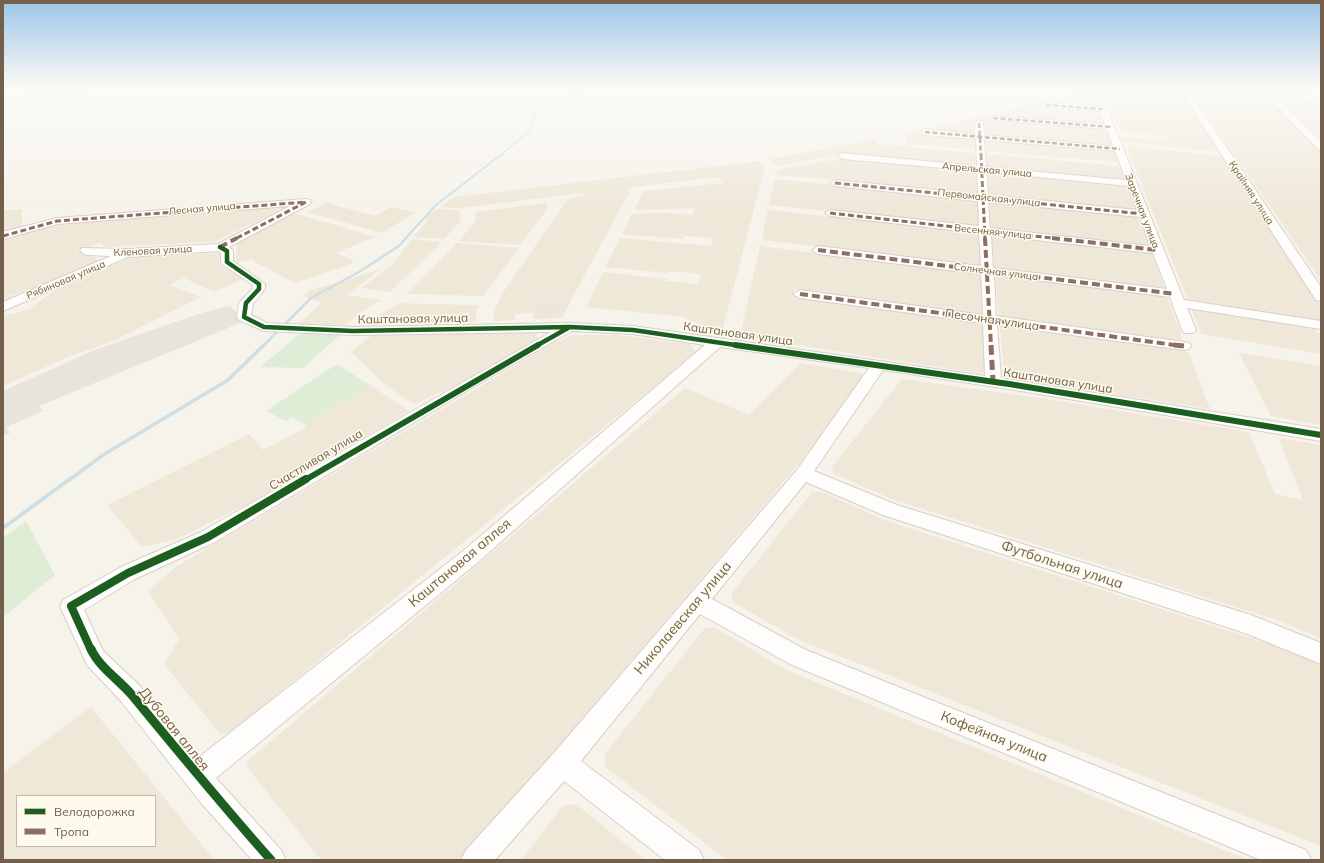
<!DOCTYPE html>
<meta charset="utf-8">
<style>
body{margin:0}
#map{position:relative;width:1324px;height:863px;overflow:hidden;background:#f6f3eb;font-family:Mulish,sans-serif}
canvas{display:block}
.frame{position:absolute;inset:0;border:4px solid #72604c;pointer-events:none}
.legend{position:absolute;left:16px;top:795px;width:140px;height:52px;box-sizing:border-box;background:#fefaec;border:1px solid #c6bcac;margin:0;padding:5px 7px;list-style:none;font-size:12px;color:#72604c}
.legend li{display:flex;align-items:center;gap:8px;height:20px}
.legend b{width:20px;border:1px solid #c6bcac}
</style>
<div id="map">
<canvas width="1324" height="863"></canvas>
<div class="frame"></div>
<ul class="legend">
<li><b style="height:5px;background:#1b5e20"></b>Велодорожка</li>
<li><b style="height:5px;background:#8d6e63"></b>Тропа</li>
</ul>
</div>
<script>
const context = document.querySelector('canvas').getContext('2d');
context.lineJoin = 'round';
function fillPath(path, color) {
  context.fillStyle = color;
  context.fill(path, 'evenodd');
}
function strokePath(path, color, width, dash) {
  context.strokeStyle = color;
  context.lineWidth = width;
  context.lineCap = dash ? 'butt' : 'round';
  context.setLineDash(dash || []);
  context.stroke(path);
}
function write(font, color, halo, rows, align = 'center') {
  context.font = font + ' Mulish,sans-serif';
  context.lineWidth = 3;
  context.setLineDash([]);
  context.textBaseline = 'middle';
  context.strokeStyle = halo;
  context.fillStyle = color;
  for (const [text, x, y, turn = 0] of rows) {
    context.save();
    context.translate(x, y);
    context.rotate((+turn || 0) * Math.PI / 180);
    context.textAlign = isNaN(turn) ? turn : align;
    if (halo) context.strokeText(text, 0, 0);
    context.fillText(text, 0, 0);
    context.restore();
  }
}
fillPath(new Path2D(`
 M70,87H105L3,104V98Z
 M1110,87H1177L1220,152L1124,142L1122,137L1168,141L1165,136L1120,131L1103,89Z
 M1222,87H1257L1321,153V280L1192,93Z
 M1268,88L1321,103V140L1279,99Z
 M1092,89L1099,107L1041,104L1042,106L1099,110L1105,124L1103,125L988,116V119L1103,128L1107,129L1112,145L988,135L985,134L984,123L974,122L973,133H922L972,137L975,138L974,149L907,144V134Z
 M877,139V144L973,153L975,154L976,166L843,154L777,166L770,159Z
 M985,139L1114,150L1119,162L988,151L986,150Z
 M1126,146L1222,156L1321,307V322L1188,300Z
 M989,154L1117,166L1121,167L1125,180L990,168L987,167L986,155Z
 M842,158L975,171L977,193L776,175L777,170Z
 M760,161L765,167L722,332L695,327L698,322L687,320V317L586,307L603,272L666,279L665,281L698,284L701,274L669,271L668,273L605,267L620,238L711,246L713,238L684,236L682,239L622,234L632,214L664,213L692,215L695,208L634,210L643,191L724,183L718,177L626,188L629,193L571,300L536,297L526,313L515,314L514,320L493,321L495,308L502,294L565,203L570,198L585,196L584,193L459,208L440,207L454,197Z
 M987,172L1123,185L1127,186L1136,210L990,195Z
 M775,179L974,199L978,200L979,226L976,227L769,205Z
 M989,202L1137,216L1149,245L992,229Z
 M327,203L375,216L391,207L416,212L382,233L308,212Z
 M546,203L548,208L520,245L459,241L476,220L475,212Z
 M287,206L214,242L105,247L100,243L79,250L101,261L54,281L9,296L12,300L3,304V238L37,229L80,222Z
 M22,209V229L3,234V211Z
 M437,209L459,210L461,221L444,239L414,237L427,221L426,217Z
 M768,210L976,232L979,234L981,265L977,266L762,240Z
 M294,213L375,237L336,253L353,260L351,264L295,283L255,262L253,259L236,263L237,241Z
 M995,234L1147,252L1152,254L1164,287L1157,288L995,269L992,236Z
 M412,239L442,242L390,292L361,288L391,266Z
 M457,243L519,248L483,296L407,294Z
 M760,246L979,274L981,275L983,312L980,314L795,289L793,296L980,322L984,325L986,371L982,374L740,336Z
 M222,253L219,261L222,266L244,279L214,292L184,278L169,285L201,297L113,341L68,357L3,386V316L30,309L55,290L132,257Z
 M381,269L346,295L381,300L360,313L345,325L298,324L322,303L304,296L309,291Z
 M999,275L1163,296L1168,299L1183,340L1176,341L1003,317L999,315L995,277Z
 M399,303L424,304L478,305L475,322L366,325L376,317Z
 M1191,308L1313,327L1317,333L1321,334V354L1201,334Z
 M1003,325L1183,350L1189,354L1210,409L1008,378L1004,374L1000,327Z
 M535,333L543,344L415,404L405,399L379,379L351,352L372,335Z
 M572,335H616L690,344L696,352L231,732L220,734L164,664L179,639L148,591L177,566L552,344Z
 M1239,353L1321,366V425L1271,416Z
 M801,363L861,373L869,381L462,860H321L247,767L248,761L685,388L749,415Z
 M902,379L1041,398L1249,432L1275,494L1303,500L1279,438L1321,445V638L1277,620L894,500L834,474L831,468Z
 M371,386L409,411L256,500L175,540L142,547L107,505L249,434L263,450L307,427L304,424Z
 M820,491L884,520L1279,647L1321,665V846L799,640L733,602L731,594L812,492Z
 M714,627L784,669L1248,860H727L605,767L604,755L704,629Z
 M91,707L187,826L214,860H3V773ZM17,796H155V846H17Z
 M576,804L645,860H521L563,806Z`), '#efe8d9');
fillPath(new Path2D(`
 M536,297L571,300L562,318L534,319V313H526Z`), '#f0e5d9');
fillPath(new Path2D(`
 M230,306L245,321L39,406L43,411L6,427L10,433L3,436V391L90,352L137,335L205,312Z`), '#e8e4db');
fillPath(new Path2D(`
 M301,333L341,334L303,368L260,367Z
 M337,364L371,386L304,424L292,417L286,421L266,411Z
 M26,521L55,575L3,617V538Z`), '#dfecd6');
strokePath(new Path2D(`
 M501,155L530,130L538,109L586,87`), '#cddfe5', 1.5);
strokePath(new Path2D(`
 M405,239L436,205L502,154`), '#cddfe5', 2);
strokePath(new Path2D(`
 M263,346L311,298L359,272L399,246L406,238`), '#cddfe5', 2.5);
strokePath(new Path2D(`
 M69,480L103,455L228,380L264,345`), '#cddfe5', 3.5);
strokePath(new Path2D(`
 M3,528L70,479`), '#cddfe5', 4);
const minor = new Path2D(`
 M1200,87H1217L1190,93L1321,287V301L1316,300L1314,297L1181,92Z
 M1258,87H1278L1321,100V104L1268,89L1321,142V150L1318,149Z
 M1093,89L1100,91L1184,300L1321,321V329L1187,308L1196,330L1194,333H1184L1182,330L1170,297L994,275L996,316L1184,342L1189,343L1191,346L1189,349L1184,350L997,325L1001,378L1321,429V441L1009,389L883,370L814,471L897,505L1251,615L1321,643V664L1245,633L883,515L806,482L712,599L806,650L1306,850L1311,860H1261L790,664L700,614L581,761L699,850L704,860H665L564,781L495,860H461L466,850L553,754L797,470L869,368L720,347L477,563L216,778L281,850L286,860H252L202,804L120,700L87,665L60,606L63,600L121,567L201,532L551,332L353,335L264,331L239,320L237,317L239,303L253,288V285L223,265L221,262V253L218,251L128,257L3,311V302L111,256L86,255L80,251L82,248L129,249L218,244L290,206L58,224L3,239V232L57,218L306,199L310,200L311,202L310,204L229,247L233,251V261L265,284V289L253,304L251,315L267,323L353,327L570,323L633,326L985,376L983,323L800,298L793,294L800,290L983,315L981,274L818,254L812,250L818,246L981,266L979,233L830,216L825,213L830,210L979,226L978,201L835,186L830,183L835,180L978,194L977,171L842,159L837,156L842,153L977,166L976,139L925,135L921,132L925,129L975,134V123L979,121L983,123L984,135L1113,146L1107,129L993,120L989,118L993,116L1105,124L1100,111L1046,107L1042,105L1046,103L1098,106L1092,91ZM984,140L1115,151L1126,180L986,167ZM987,172L1128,186L1137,210L988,195ZM988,202L1140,217L1150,246L990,228ZM991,235L1153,253L1167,289L993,268ZM572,331L633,334L705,345L463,551L199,757L138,684L103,651L84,610L135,579L215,542L480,383Z`);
strokePath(minor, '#d5d0c9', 2);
fillPath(minor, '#fefdfc');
strokePath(new Path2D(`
 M1046,105L1103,109
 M993,118L1111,127
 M979,123L981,155
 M925,132L1120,149`), '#8d6e63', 2.5, [5, 2.5]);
strokePath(new Path2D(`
 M981,154L985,239
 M835,183L1143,214
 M830,213L1061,239
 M3,236L57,221L306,202L235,239`), '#8d6e63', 3, [6, 3]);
strokePath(new Path2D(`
 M985,238L991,346
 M1052,238L1157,250
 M220,247L237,238
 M818,250L1175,294
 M800,294L1182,346`), '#8d6e63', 4, [8, 4]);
strokePath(new Path2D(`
 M991,345L993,382
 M1174,345L1184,346`), '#8d6e63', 5, [10, 5]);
strokePath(new Path2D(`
 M220,247L227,251V262L259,284V289L246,303L244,317L264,327L353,331L570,327L633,330L742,346
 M536,346L568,328`), '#1b5e20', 4.5);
strokePath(new Path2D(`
 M735,345L1009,384L1321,435
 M305,480L538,345`), '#1b5e20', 6);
strokePath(new Path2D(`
 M91,650L71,606L128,573L208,537L306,479`), '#1b5e20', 8);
strokePath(new Path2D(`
 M91,649C99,667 118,679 131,694C177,750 223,806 271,860`), '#1b5e20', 9);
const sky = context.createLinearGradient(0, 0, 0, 208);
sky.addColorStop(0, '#9dc5e7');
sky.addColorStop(0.42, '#fbfaf6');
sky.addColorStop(1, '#fbfaf600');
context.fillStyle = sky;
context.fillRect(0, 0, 1324, 208);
write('10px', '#72604c', '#fefaec', [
 ["Апрельская улица",987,170,5],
 ["Крайняя улица",1251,193,57],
 ["Первомайская улица",989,198,6],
 ["Лесная улица",202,209,-5],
 ["Заречная улица",1142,211,69],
 ["Весенняя улица",993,232,6],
 ["Кленовая улица",153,251,-3],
 ["Солнечная улица",996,272,7],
 ["Рябиновая улица",66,280,-23]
]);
write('12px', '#72604c', '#fefaec', [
 ["Каштановая улица",413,319,-1],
 ["Песочная улица",992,320,8],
 ["Каштановая улица",738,334,8],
 ["Каштановая улица",1058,381,9],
 ["Счастливая улица",316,460,-31]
]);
write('14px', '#72604c', '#fefaec', [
 ["Каштановая аллея",460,563,-40],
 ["Футбольная улица",1062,565,18],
 ["Николаевская улица",683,618,-50],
 ["Дубовая аллея",174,729,51],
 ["Кофейная улица",994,737,22]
]);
</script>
